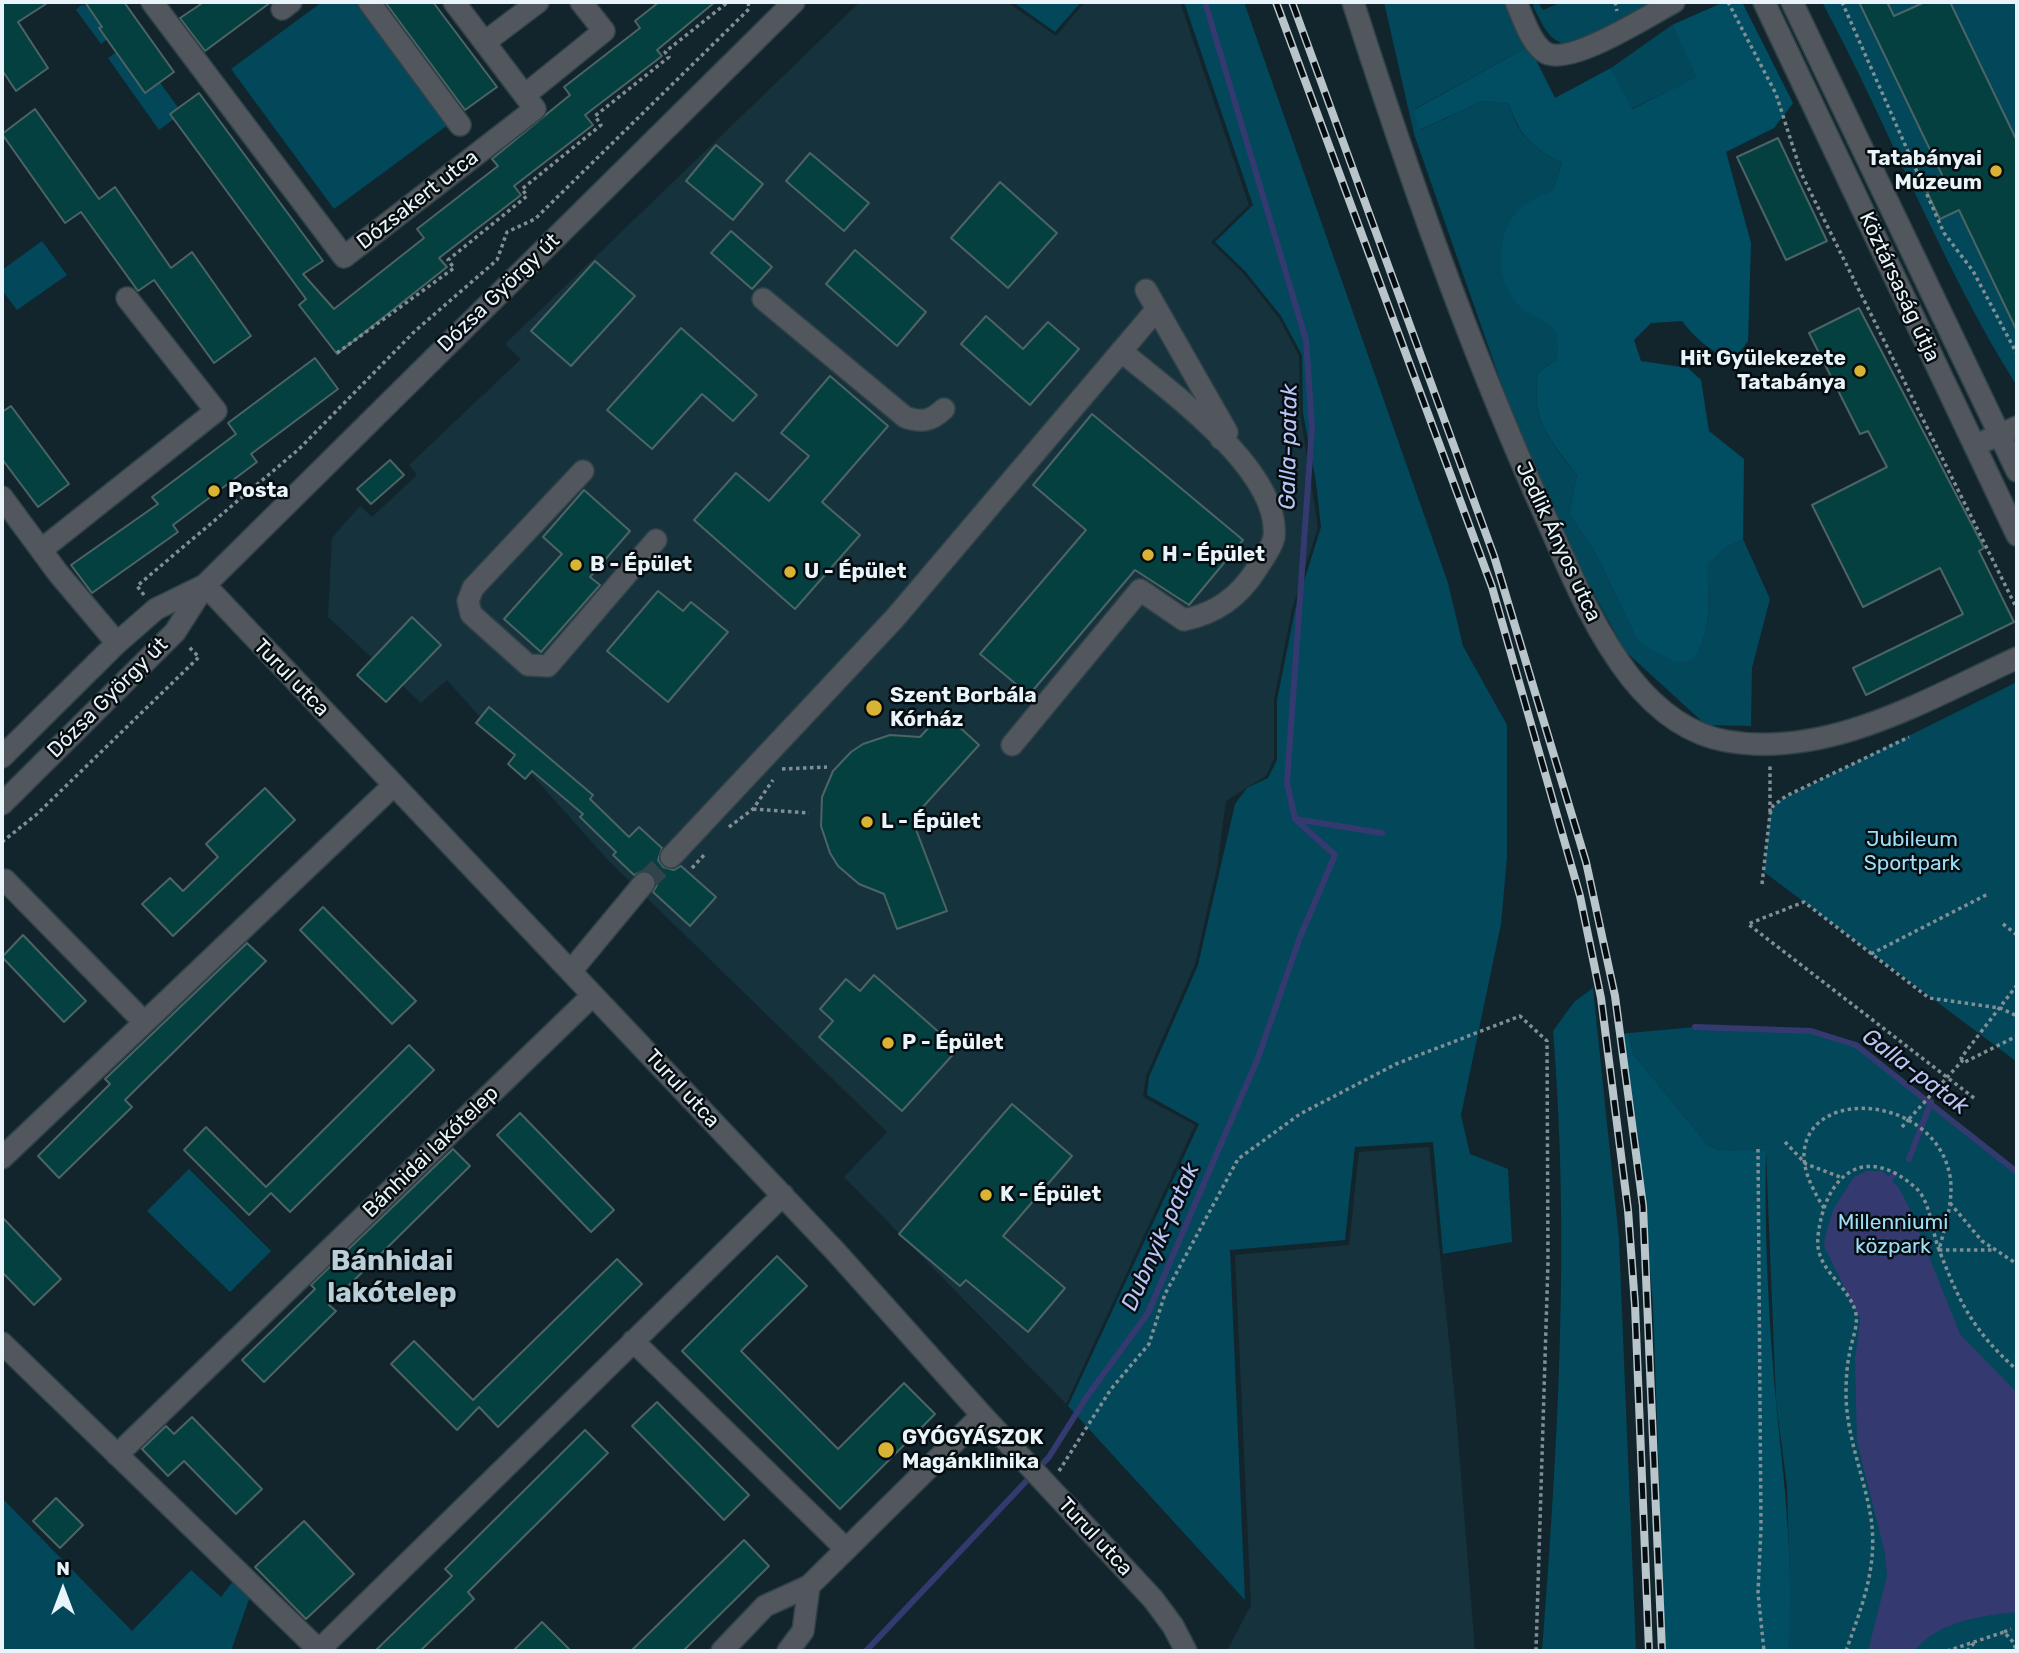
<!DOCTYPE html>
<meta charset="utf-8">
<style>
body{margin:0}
#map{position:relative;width:2019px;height:1653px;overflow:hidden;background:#12252c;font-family:Rubik,sans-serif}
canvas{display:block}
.frame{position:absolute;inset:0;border:4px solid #e8f4f9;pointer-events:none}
.north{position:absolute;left:28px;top:1555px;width:70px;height:70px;-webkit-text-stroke:5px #060d10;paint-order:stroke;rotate:0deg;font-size:19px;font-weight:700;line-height:28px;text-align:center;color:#e8f4f9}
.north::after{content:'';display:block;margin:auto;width:24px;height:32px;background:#e8f4f9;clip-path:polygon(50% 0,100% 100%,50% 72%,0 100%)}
</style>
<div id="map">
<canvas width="2019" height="1653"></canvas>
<div class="frame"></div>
<div class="north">N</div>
</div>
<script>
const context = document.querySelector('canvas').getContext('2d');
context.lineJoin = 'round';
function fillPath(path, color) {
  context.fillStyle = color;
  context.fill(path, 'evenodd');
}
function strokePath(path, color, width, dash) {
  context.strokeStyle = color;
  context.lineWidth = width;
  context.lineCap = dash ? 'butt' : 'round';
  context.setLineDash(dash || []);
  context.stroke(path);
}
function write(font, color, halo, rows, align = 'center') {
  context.font = font + ' Rubik,sans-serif';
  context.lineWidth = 5;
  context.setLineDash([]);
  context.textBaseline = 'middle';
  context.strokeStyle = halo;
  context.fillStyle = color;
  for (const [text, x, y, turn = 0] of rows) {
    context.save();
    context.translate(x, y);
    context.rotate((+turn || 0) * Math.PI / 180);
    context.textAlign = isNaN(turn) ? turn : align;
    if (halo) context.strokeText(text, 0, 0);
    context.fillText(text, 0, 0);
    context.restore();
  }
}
fillPath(new Path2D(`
 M860,2H1007L1056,36L1085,2H1180L1249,205L1211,242L1243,273L1279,318L1299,356L1300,413L1318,527L1292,609L1274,699V759L1266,776L1226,801L1217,868L1195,964L1146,1076L1143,1097L1195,1125L1066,1404L844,1177L887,1132L608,860L447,680L421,703L328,617L332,538L360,506L372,517L417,475L409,465L521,359L505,344Z
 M1429,1147L1455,1400L1475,1651H1227L1251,1605L1235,1255L1349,1245L1359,1152Z`), '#16323c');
fillPath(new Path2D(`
 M322,2H363L452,122L334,209L231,69Z
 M1013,2H1081L1055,32Z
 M1184,2H1244L1448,583L1463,646L1507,725V857L1501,924L1461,1115L1470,1154L1508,1169L1512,1242L1443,1254L1433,1142L1355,1147L1345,1240L1230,1250L1245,1600L1068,1406L1199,1124L1147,1095L1149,1077L1198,965L1235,804L1247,788L1268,778L1277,760V700L1295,610L1321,527L1316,482L1303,413L1302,355L1281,316L1245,271L1215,242L1253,205Z
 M1384,2H1506L1529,46L1415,109L1420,130L1483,101L1509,104C1519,137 1532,147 1562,163L1553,190L1523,206L1535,317C1558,328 1562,334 1557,359L1538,373C1530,418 1550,442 1577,475L1569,514L1596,554L1638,642L1695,659C1714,621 1707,605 1708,565L1725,548L1743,539L1770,599L1752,668L1751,726L1706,725L1625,651L1576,561L1506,397L1414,134Z
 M1535,2H1538L1543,10L1562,2H1662L1574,46C1549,44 1544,27 1533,6Z
 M1822,2H2017V386C1940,264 1890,128 1822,2Z
 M81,5L103,6L120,30L101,44L76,10Z
 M1672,25L1698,77L1631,109L1611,68Z
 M131,42L182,113L159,130L108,58Z
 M42,241L67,275L17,310L2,290V270Z
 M2017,682V1062L1764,872L1770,814L1778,801Z
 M1593,988L1619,1239L1636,1651H1542C1558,1446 1570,1237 1553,1031L1574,1002Z
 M1695,1027L1811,1031L1856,1045L2017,1172V1651H1788L1790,1585L1787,1487L1776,1401L1766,1152L1719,1150L1708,1145L1633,1054L1629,1033Z
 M189,1169L271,1251L230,1292L147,1211Z
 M2,1498L132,1631L191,1570L221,1597L247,1563L255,1582L231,1651H2Z`), '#02475a');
fillPath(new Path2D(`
 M1724,2H1742L1793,103L1774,128L1726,152L1751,243L1748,341L1734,360C1714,355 1694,337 1682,321L1651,323L1634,340L1641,361L1688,368L1701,380L1709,431L1744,459L1743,539L1725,548L1708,565C1707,605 1714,621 1695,659L1677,663L1638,642L1596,554L1569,514L1577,475C1550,441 1530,418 1538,373L1557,359C1565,314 1534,327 1514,300C1494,273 1497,227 1524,205C1533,199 1544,195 1553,190L1562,163C1532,147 1520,137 1509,104L1483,101L1419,130L1414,110L1529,46L1555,98L1611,68L1632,109L1697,77L1672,25Z
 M1629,1033L1633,1054L1708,1145L1719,1150L1766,1151C1764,1230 1769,1323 1776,1402C1784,1485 1795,1567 1788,1651H1665L1653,1305L1638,1136L1623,1034Z`), '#014e63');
fillPath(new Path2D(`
 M1867,1171H1883L1898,1187L1909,1207L1960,1334L2017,1393V1612C1980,1616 1939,1621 1914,1651H1868L1887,1576L1885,1553L1857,1442L1855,1359L1860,1319L1824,1246L1826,1232L1834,1208L1854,1177Z`), '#343a70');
strokePath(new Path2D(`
 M1205,2L1306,340L1312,428L1287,783L1295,819L1382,833
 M1695,1027L1811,1031L1856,1045L2017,1172
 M1909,1159L1931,1102
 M1890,1179L1894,1174
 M866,1651L1049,1457L1086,1398L1148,1313L1258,1058L1300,937L1335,855L1295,819`), '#343a70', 6);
const building = new Path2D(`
 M2,2H49L18,22L48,68L16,91L2,70Z
 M85,2H124L174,72L145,93L99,28L102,27Z
 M204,2H271L205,51L180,18Z
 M385,2H433L497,87L465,110Z
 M659,2H715L657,50L662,56L585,115L593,125L514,186L521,195L439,258L447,267L337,354L299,305L306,299L170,114L199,93L323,261L303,274L334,309L424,238L417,229L498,166L492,159L570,95L564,87L640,28L635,21Z
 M1859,2H1887L1894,16L1925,2H1950L2017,141V331L1959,210L1940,219L1927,192L1946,183Z
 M35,109L99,199L115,187L171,268L192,252L251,336L214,363L154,280L138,291L81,212L65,223L2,134Z
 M1778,138L1827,241L1786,260L1737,157Z
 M716,145L763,184L733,220L686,181Z
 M810,153L869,203L844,231L786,181Z
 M1000,182L1057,233L1008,288L951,238Z
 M731,231L772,267L752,289L711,253Z
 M855,250L926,312L897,346L826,284Z
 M595,261L635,296L571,366L531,331Z
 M1859,308L1984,548L1979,551L2014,622L1866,695L1853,668L1963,614L1940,568L1863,607L1812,505L1887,467L1868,431L1860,434L1809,333Z
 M986,316L1023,349L1048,322L1079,349L1030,405L961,344Z
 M681,328L757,395L733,421L702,394L652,449L607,410Z
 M315,358L338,389L251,454L257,462L173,525L178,532L92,593L71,565L158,504L152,497L236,434L228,423Z
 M830,376L888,426L822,502L860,535L795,609L694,520L736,473L769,501L809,456L781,433Z
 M11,406L69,484L38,507L2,459V412Z
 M1092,414L1243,540L1189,605L1135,570L1029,695L980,654L1086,530L1033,485Z
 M390,460L404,475L371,504L357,489Z
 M584,490L630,531L590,577L600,585L541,652L504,619L562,554L543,537Z
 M658,591L683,611L691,602L728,632L668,702L607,651Z
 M412,617L441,645L386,702L357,675Z
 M489,707L593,795L590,799L629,837L639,827L662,848L658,860L663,867L674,870L681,866L716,897L690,926L653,892L657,885L653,873L646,870L634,875L613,855L616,852L580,817L583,814L532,771L525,779L508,764L515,755L476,723Z
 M943,712L979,745L912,819L947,911L897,929L884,894L859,884L838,866L830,853L821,826L822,797L833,771L851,752L863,744L890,735L920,737Z
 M265,788L295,820L173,936L142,904L170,878L183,891L218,857L206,844Z
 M323,907L416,1001L392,1024L300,930Z
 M23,935L86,1001L64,1022L2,957Z
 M247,943L266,961L125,1100L132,1107L59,1178L38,1156L110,1084L105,1079Z
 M874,975L958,1049L902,1111L819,1037L833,1021L820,1009L846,979L860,991Z
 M409,1045L434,1070L290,1212L271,1193L249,1215L184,1150L206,1127L266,1187Z
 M1012,1104L1072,1156L1003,1236L1065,1288L1028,1332L966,1280L960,1286L899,1234Z
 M520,1113L614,1210L591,1232L497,1135Z
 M453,1149L470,1166L329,1305L336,1311L264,1382L242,1360L315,1289L311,1285Z
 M2,1217L61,1279L34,1305L2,1272Z
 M777,1256L807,1286L741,1351L838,1449L904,1383L935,1414L840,1509L682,1351Z
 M617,1259L642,1284L498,1427L479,1407L457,1430L391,1364L414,1341L473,1400Z
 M657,1402L749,1495L724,1520L632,1426Z
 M192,1417L262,1489L236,1514L184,1461L168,1476L142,1449L166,1426L174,1434Z
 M585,1430L608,1453L468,1592L474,1599L420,1651H375L452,1576L445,1569Z
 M56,1498L83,1525L60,1548L33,1521Z
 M304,1521L354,1574L306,1619L255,1567Z
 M744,1540L769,1566L683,1651H631Z
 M542,1622L571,1651H513Z`);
fillPath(building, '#054041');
strokePath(building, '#4d6465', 2);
strokePath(new Path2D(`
 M644,883L671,857`), '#32444b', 21, [21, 10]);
const minor = new Path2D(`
 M152,2L344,257L535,109L454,2
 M369,2L460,125
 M1353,2C1407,170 1465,336 1537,498C1565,559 1589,624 1631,678C1655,708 1687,734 1726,741C1829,759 1927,699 2017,658
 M1516,2C1523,17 1531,45 1546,53C1571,66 1649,15 1674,2
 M1764,2L2017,535
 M1792,2L2017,471
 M282,9L291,2
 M485,42L538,2
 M525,95L604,31L581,2
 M1146,290L1227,432L1221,439
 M763,299L905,417C922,423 931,421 944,409
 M1985,441L2017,427
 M583,471L473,588L468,601L471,614L528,665L548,666L656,540
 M2,497L58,573L117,643
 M41,550L216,411L127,298
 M205,585L836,1252L982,1415L1153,1599L1173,1626L1186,1651
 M1012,745L1140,590L1184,620C1216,613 1238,598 1256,570C1262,560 1272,548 1274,537C1281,470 1167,390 1121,351
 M2,757L117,643L156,609L203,586
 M2,804L175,632L205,585L794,2
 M671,857L895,618L1157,309
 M2,883L5,880L144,1022
 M571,971L644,883
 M2,1158L394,785
 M633,1341L846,1549
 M2,1343L320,1651
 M117,1455L593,995
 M318,1651L783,1195
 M722,1651L765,1606L809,1586L982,1415
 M788,1651L803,1631L809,1586`);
strokePath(minor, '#304249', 24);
strokePath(new Path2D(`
 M1615,2L1617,11
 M1728,2L1776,94L1802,175L2017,609
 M1842,2L1944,233L1973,271L2017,354
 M337,353L454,268L448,260L527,196L522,189L601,125L595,116L669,57L665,52L728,2
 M144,595L137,586L299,449L415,331L497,260L507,232L535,219L749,9L748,2
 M782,769L827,767
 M753,809L809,813
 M1770,812V763
 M729,827L753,809L773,780
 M2,842L37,814L199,657L188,646
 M692,868L705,854
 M1762,884L1770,814L1773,806L1786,796L1909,737
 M2003,924L2017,935
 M1871,954L1988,894
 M2017,985L1961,1058L1965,1062L2017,1036
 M1974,1098L1748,924L1804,902L1929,998L2000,1008L2017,1016
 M1902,1127L1909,1119
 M1785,1142L1806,1164L1843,1178
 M1758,1149L1761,1528L1758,1593L1764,1651
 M1950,1203L1982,1241L2017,1264
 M1824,1208C1814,1192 1803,1172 1804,1153C1809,1086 1935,1095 1950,1176C1954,1200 1945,1226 1939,1250H1993
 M1059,1471L1111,1389L1149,1344L1165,1294L1238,1159L1300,1114L1396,1064L1520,1016L1547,1041L1548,1262L1536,1651
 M2004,1632L2011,1629
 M1846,1651C1862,1606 1878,1567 1871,1518C1864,1475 1846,1436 1846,1393C1846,1379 1847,1364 1850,1351C1852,1339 1858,1327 1856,1314C1849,1283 1814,1271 1818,1236C1825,1175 1864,1142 1916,1188C1930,1201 1932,1230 1938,1247C1959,1302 1973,1331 2017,1370
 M1947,1651L2004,1632L2014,1643L2016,1651
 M1967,1651L1975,1642`), '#808f95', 3.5, [3.5, 3.5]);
strokePath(minor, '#51575d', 21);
const rail = new Path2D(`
 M1276,2L1492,587L1580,896L1601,998L1628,1210L1635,1305L1649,1651
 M1292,2L1494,556L1586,862L1615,996L1643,1206L1662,1651`);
strokePath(rail, '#b8c5cb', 8);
strokePath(rail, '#060d10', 5, [16]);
strokePath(new Path2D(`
 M1909,1119L1963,1060`), '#808f95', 3.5, [3.5, 3.5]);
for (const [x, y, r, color] of [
 [1996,171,7,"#d9b334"],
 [1860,371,7,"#d9b334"],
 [214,491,7,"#d9b334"],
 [1148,555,7,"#d9b334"],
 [576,565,7,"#d9b334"],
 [790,572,7,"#d9b334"],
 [874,708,9,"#d9b334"],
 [867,822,7,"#d9b334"],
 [888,1043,7,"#d9b334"],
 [986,1195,7,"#d9b334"],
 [886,1450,9,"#d9b334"]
]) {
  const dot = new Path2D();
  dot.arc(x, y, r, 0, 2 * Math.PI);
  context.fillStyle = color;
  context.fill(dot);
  strokePath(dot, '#060d10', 2.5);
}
write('bold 21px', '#e8f4f9', '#060d10', [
 ["Tatabányai",1982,159,"right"],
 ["Múzeum",1982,183,"right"],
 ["Hit Gyülekezete",1846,359,"right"],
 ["Tatabánya",1846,383,"right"],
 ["Posta",228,491],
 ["H - Épület",1162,555],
 ["B - Épület",590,565],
 ["U - Épület",804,572],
 ["Szent Borbála",890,696],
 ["Kórház",890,720],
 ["L - Épület",881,822],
 ["P - Épület",902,1043],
 ["K - Épület",1000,1195],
 ["GYÓGYÁSZOK",902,1438],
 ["Magánklinika",902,1462]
], 'left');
write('21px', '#e8f4f9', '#060d10', [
 ["Dózsakert utca",418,200,-38],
 ["Köztársaság útja",1899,287,65],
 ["Dózsa György út",499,293,-44],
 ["Jedlik Ányos utca",1558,542,65],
 ["Turul utca",291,678,46],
 ["Dózsa György út",108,698,-45],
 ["Turul utca",682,1089,47],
 ["Bánhidai lakótelep",431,1152,-44],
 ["Turul utca",1095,1537,47]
]);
write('21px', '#9dddf5', '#060d10', [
 ["Jubileum",1912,840],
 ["Sportpark",1912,864],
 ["Millenniumi",1893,1223],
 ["közpark",1893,1247]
]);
write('italic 23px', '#bac4f7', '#060d10', [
 ["Galla-patak",1289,447,-89],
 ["Galla-patak",1915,1072,37],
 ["Dubnyik-patak",1161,1237,-66]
]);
write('bold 28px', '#b8cfd9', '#060d10', [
 ["Bánhidai",392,1262],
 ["lakótelep",392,1294]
]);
</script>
